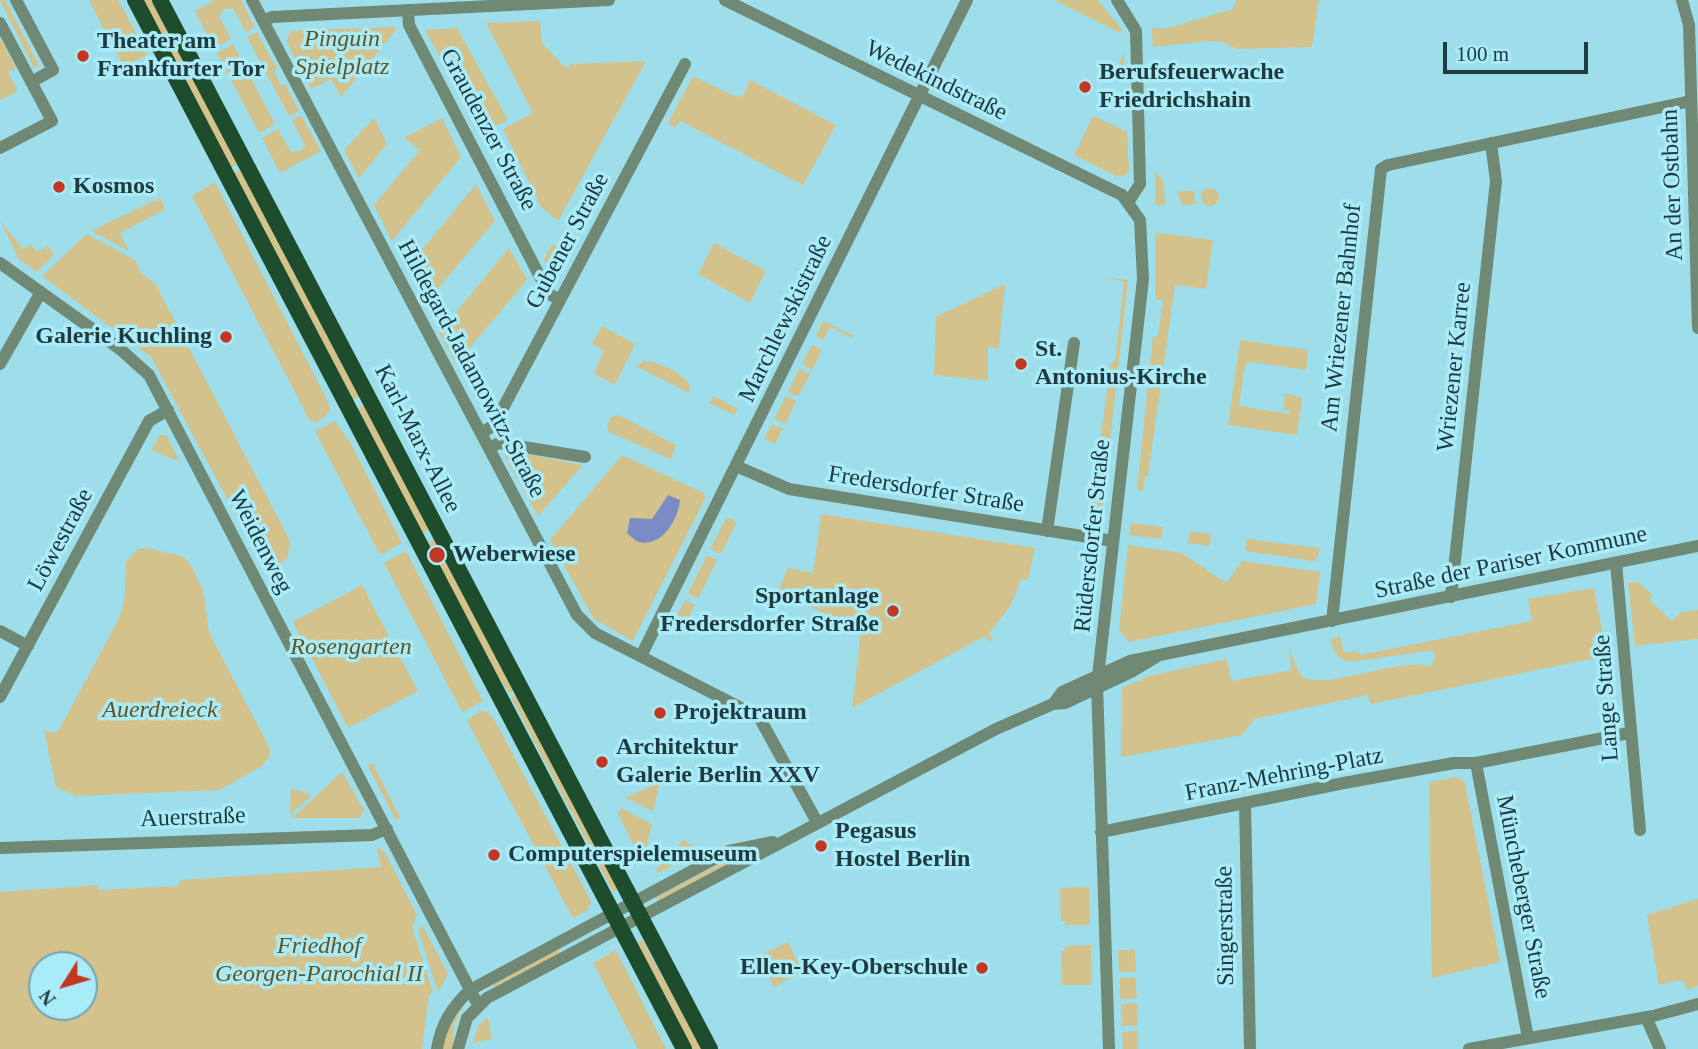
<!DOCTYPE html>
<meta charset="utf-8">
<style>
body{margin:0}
#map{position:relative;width:1698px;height:1049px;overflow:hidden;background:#9ddeea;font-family:Georgia,serif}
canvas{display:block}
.north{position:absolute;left:28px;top:951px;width:70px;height:70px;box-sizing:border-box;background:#aaebf8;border:2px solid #73a5ae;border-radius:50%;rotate:233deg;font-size:19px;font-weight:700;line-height:28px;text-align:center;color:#203b40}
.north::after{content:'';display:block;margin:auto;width:24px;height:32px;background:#c23622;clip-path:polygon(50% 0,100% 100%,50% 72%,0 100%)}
.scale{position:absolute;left:1443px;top:42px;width:145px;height:32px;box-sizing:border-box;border:4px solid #203b40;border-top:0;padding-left:9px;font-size:21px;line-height:24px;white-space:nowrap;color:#203b40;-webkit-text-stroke:5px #aaebf8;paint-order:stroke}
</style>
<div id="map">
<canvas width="1698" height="1049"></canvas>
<div class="north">N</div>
<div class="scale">100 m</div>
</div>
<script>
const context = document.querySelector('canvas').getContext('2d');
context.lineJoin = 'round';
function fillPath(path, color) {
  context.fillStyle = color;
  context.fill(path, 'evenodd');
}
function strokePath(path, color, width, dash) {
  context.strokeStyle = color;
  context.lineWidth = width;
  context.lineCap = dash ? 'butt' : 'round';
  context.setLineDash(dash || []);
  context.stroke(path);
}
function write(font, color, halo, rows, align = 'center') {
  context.font = font + ' Georgia,serif';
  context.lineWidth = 7;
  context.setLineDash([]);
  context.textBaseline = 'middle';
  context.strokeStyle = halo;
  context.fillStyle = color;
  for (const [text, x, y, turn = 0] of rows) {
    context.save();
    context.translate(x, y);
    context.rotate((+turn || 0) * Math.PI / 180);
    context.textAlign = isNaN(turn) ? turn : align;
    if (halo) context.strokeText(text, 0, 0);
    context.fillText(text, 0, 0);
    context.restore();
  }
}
fillPath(new Path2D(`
 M0,0H5L39,65L34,68Z
 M89,0H118L148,54L124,67Z
 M142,0H155L175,40L165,45Z
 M215,0H241L255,27L246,32L233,8L224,9L219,16L231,39L214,48L195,11Z
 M1054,0H1098L1121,28L1122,34Z
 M1236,0H1319L1312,47L1237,49L1222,42L1210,41L1153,47L1152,27L1164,29L1233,9Z
 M540,21L542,43L567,69L570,64L646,61L558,221L541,207L503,129L533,113L486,23Z
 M394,27L396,30L341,97L331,79L311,89L286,41L291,31Z
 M457,28L508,120L480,133L425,30Z
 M257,32L277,69L274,71L281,86L285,84L299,111L289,116L247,37Z
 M0,37L16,68L8,72L18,91L0,100Z
 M233,44L275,124L259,133L217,53Z
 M178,45L240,163L230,168L168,50Z
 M1124,53L1125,77L1112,76Z
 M693,76L736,97L743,95L750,80L836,125L803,185L680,121L675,128L668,123Z
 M301,115L321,151L280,173L262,138L278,129L291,152L302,150L305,145L292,120Z
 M1093,116L1127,132L1129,171L1124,176H1116L1074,155Z
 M374,118L387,144L359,178L344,150Z
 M442,118L461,157L392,241L374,205L420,150L404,138Z
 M243,169L362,395L351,401L233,174Z
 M1155,171L1163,180L1165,205H1155Z
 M215,182L328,402L330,411L318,422L310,421L192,196Z
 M476,184L495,221L426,303L407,268Z
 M1201 197a9 9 0 1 1 18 0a9 9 0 1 1-18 0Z
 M1177,191H1194L1196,204L1182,205Z
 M160,198L166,209L120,233L129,251L91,231Z
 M0,220L23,249L32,245L37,252L48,246L54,255L37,272L19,259Z
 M1158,233L1213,240L1206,289L1175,285L1148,476H1145L1143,491L1137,490L1153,336H1158L1163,300H1157L1155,294V236Z
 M87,234L135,260L142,274L155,283L290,541L288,557L273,571H266L151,357L42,276Z
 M714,243L766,271L750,303L698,274Z
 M552,244L569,253L555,278L544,259Z
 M509,248L527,280L456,364L439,333Z
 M1103,277L1128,280L1101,523L1089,521L1111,362H1115L1124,281Z
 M1005,284L999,348L988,347V381L934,375L936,317Z
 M823,321L854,336L852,338L830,327L823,340L816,336Z
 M602,326L635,344L615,385L594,374L604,351L592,344Z
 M1240,340L1308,350L1306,370L1252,362L1245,364L1239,406L1290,414V411L1284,410L1285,393L1302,398L1297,435L1228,425Z
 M812,345L822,350L812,370L802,364Z
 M644,361C657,361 683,373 690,385L689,393L636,366Z
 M799,369L810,374L798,397L788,392Z
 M713,396L738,409L734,415L709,403Z
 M786,396L796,401L786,424L774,419Z
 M366,404L431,528L421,534L356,409Z
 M619,415L676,445L671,459L609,432L607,426L611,417Z
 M335,421L351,444L402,543L380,555L315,431Z
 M772,424L783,429L775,444L764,439Z
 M160,435H166L180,462L151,450Z
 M510,451L583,465L538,516L504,455Z
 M622,455L704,493L705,499L633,641L594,619L550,540Z
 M821,514L1035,548L1028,580L1021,579L1011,605L989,634L993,640L990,642L985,636L852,708L861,630L778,592L788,568L813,573Z
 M727,517L737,522L721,554L710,549Z
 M1131,523L1163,527L1161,539L1129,535Z
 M1190,531L1211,534L1210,546L1188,543Z
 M435,536L516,690L509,693L492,668L425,541L428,540L431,544Z
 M1247,539L1319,548L1318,557L1314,561L1245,551Z
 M1128,545L1182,553L1226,583L1242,561L1320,572L1316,604L1129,642L1119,630Z
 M148,548L184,557L190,564L203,589L209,632L269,747L270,756L261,767L219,790L76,796L56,787L44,730L54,733L59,730L117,622L124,603L126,562L138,549Z
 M406,551L483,701L462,712L384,563Z
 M707,555L717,560L698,599L688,593Z
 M1638,582L1653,595L1649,600L1672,621L1681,612L1698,610V639L1635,646L1628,583Z
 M362,585L418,691L348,728L293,622Z
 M1594,588L1603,636L1592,639L1596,658L1371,704L1368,695L1254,719L1242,735L1121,757L1122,688L1149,676L1227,659L1231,681L1292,670L1288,647L1301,676C1324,692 1396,657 1432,666L1436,653L1427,651L1350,662C1337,658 1333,652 1330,639L1340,637L1344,653L1358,651L1360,655L1532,621L1528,599Z
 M685,600L695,605L679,637L669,631Z
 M518,694L620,888L613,892L511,697Z
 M480,711L488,712L494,719L591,901L588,910L573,918L467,721Z
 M373,763L400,817L396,820L368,766Z
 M342,772L364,810L360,818H292Z
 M1457,777L1465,783L1500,962L1432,978L1429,782Z
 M660,782L653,811L625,798Z
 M291,788L312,795L290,815Z
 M621,808L652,824L645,854L637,852L618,814Z
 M683,840L702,850L658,873L656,870Z
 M377,847L384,851L417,915L412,927L433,992L429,995L422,1049H0V892L98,885V890L179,886V880L381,867ZM42,965H84V1007H42Z
 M733,857L738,859L659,902L656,897Z
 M1089,887L1090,925H1065V921H1061L1060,888Z
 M1698,899V986L1687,990L1683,980L1659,985L1647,915Z
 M422,925L448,974L438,992L418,930Z
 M642,940L704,1049H690L635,944Z
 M788,942L803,972L774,987L759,956Z
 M1091,945L1092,985H1062L1061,951H1065V946Z
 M558,949L560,954L494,987L492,985Z
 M616,950L666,1049H638L593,963Z
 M1118,950H1135L1136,972H1119Z
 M1135,977L1137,998L1120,999V978Z
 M1137,1003L1138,1026H1122L1121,1004Z
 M462,1004L464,1005L454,1024L453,1049H442L448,1025Z
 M488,1017L492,1039L473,1043L478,1026Z
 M1138,1031V1049H1123L1122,1032Z`), '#d4c28c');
fillPath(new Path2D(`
 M668,495L680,500C678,521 660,550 636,541L627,533L630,518L652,519Z`), '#7a8bc6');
strokePath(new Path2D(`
 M16,0L53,70L31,82
 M252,0L577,615L595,633L759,717L817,822
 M725,0L1122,195L1140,220L1143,279L1097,685L1109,1049
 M1117,0L1136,31L1140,184L1129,201
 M1682,0L1689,25L1698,328
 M408,10L409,25L549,294L560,300
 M263,21L272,17L609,0
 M0,23L52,121L0,148
 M0,263L120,349L149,375L478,1005
 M0,364L41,292
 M482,433L494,425L685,64
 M489,448L499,443L585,457
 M736,466L789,489L1113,541
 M1047,531L1074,343
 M1616,563L1640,830
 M1451,597L1496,181L1491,143
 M1332,621L1381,169L1388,165L1691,101
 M0,631L28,646
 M641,656L967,0
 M0,697L149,421L168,410
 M1053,704L1062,692L1130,661L1698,546
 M1476,763L1528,1038
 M1245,803L1250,1049
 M1101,832L1344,783L1454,763H1476L1629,733
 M0,848L372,835L387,829
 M1646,1017L1660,1049
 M437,1049C441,1024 452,1007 470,990L729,851L773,842
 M458,1049L467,1018L487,998L996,729L1053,704L1065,703L1131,672L1156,657
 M1469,1049L1653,1016L1698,1004`), '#708975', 12);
strokePath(new Path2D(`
 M135,0L684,1049
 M160,0L710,1049`), '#1d4d2c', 16);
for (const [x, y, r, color] of [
 [83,56,7,"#c23622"],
 [1085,87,7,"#c23622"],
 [59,187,7,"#c23622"],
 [226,337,7,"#c23622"],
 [1021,364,7,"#c23622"],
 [437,555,9,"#c23622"],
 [893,611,7,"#c23622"],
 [660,713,7,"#c23622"],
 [602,762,7,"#c23622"],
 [821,846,7,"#c23622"],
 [494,855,7,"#c23622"],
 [982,968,7,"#c23622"]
]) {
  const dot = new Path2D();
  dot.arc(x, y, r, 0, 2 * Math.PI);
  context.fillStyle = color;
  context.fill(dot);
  strokePath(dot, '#aaebf8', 2.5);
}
write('italic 24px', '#645420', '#aaebf8', [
 ["Pinguin",342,40],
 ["Spielplatz",342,68],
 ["Rosengarten",351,648],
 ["Auerdreieck",160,711],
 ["Friedhof",319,947],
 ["Georgen-Parochial II",319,975]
]);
write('bold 24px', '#203b40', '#aaebf8', [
 ["Theater am",97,42],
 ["Frankfurter Tor",97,70],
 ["Berufsfeuerwache",1099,73],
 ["Friedrichshain",1099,101],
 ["Kosmos",73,187],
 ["Galerie Kuchling",212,337,"right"],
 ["St.",1035,350],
 ["Antonius-Kirche",1035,378],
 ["Weberwiese",453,555],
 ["Sportanlage",879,597,"right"],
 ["Fredersdorfer Straße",879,625,"right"],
 ["Projektraum",674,713],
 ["Architektur",616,748],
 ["Galerie Berlin XXV",616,776],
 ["Pegasus",835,832],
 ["Hostel Berlin",835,860],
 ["Computerspielemuseum",508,855],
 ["Ellen-Key-Oberschule",968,968,"right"]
], 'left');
write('24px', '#203b40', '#aaebf8', [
 ["Wedekindstraße",936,81,26],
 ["Graudenzer Straße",488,130,62],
 ["An der Ostbahn",1673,185,-92],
 ["Gubener Straße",568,241,-62],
 ["Am Wriezener Bahnhof",1342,318,-84],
 ["Marchlewskistraße",786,319,-64],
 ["Wriezener Karree",1455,367,-84],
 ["Hildegard-Jadamowitz-Straße",471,369,62],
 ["Karl-Marx-Allee",417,439,63],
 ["Fredersdorfer Straße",926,490,9],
 ["Rüdersdorfer Straße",1093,536,-84],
 ["Löwestraße",61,540,-62],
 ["Weidenweg",260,542,63],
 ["Straße der Pariser Kommune",1511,563,-12],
 ["Lange Straße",1607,698,-94],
 ["Franz-Mehring-Platz",1284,775,-11],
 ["Auerstraße",193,818,-2],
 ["Müncheberger Straße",1523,897,79],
 ["Singerstraße",1226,926,-91]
]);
</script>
